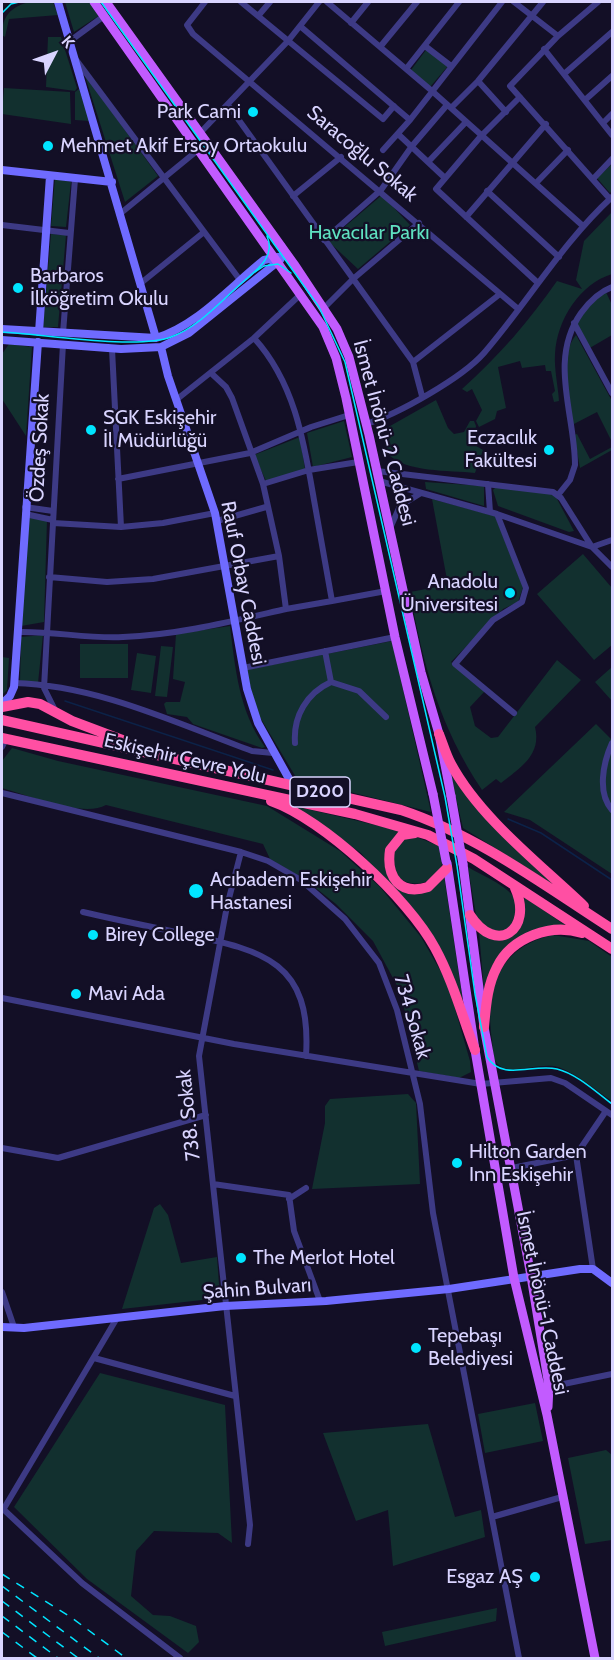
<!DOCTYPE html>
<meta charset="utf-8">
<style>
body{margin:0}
#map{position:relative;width:614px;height:1660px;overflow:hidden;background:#130f26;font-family:Cabin,sans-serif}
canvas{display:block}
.frame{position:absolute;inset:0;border:3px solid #d9d4ff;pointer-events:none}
.north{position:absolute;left:24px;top:24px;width:60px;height:60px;-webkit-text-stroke:4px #130f26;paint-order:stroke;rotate:49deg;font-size:16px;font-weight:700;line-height:24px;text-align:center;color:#d9d4ff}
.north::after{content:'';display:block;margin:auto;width:21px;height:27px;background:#d9d4ff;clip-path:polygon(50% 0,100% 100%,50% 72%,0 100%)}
</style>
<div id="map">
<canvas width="614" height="1660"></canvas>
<div class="frame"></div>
<div class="north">K</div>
</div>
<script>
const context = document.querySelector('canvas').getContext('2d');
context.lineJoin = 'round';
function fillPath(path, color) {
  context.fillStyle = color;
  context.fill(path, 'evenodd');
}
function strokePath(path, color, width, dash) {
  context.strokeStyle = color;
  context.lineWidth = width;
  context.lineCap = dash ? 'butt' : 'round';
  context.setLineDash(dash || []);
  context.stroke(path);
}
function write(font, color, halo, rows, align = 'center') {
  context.font = font + ' Cabin,sans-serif';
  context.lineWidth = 4.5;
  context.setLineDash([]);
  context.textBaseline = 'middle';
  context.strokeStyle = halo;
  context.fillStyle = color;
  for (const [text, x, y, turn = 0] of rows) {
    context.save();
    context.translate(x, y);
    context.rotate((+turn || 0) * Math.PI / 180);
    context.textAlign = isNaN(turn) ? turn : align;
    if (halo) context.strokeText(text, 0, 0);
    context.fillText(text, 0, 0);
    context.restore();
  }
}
fillPath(new Path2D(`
 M29,2H53L58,15L9,19L5,37L2,35C2,16 11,7 29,2Z
 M65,2H90L100,15L74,32Z
 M48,37H61L77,88L75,91L46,87Z
 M426,50L448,66L430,87L411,70Z
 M84,73L158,176L125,202Z
 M4,88L70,92L71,124L2,114Z
 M79,89L90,121L75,120V92Z
 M612,164V190L610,193L597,178Z
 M55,178L71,182L66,227L51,226Z
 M382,195L410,225L358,269L328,241Z
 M612,212V274C580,284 557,319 555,354C554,369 558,386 559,401L554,402L552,394L555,391L551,371H546L545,365L522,368L520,361L498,367L506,408L497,411L495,419L479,427L476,421L482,410L472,389L467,392L462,389C499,356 529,321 557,281L582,289L576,280L584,241Z
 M51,234L66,235L58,327H43Z
 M605,290L612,305V335L588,349L574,323Z
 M576,335L612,401V442L597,412L572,425C570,401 559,354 576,335Z
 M9,344L32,347L26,436L2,399V354Z
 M436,400L448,428L454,434L464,432L470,421H474L476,426L473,444L483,450L475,473C449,470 405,473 387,453L383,430Z
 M344,421L352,457L313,467L307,433Z
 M577,434L590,459L612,447V450L580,468L574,435Z
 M300,437L305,469L267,483L254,455Z
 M425,482L484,486V506L426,489Z
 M497,486L545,491L556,497L574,531L569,532L498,506L493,490Z
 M432,499L495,516L523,587L518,602L503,609L451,662L485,691L470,707L475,726L491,738L498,737L557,660L581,680L535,727C542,755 520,768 501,783L496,779L482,790C440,727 423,666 410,592L448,585Z
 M27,516L47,520L44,622L21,626Z
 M583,554L612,588V645L594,660L537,594Z
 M230,626C235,667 239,712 265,747L262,748L193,724L187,717L167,714L164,704L166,702H180L185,682L173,679L176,634Z
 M43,635L38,683L20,682L21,637Z
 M392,641L431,812L297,779L258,714L246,670Z
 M80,644H128V678H80Z
 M161,646L173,647L167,697L155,696Z
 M137,653L156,656L151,693L131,690Z
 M2,657L9,658L7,690L2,695Z
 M612,667V701L595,682Z
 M596,724L612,740V874L530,820L504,812Z
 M12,748L58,761L267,806L340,851L380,887L421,937L448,984L470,1061L471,1072L459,1078L419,1071L400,991L373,941L336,904L303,878L270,859L263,844L106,805C83,818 27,795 2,788V761Z
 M449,769L554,885L463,828Z
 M294,806L401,831C387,842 386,852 386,869L414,892L444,876L463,1001L399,896L361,853Z
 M414,836L439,846C440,851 443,859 442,864C436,896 371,889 400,840Z
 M468,867C482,876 524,891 518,913C516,919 512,925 509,930L491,932L477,921Z
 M524,897L565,925L516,941L484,990L479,932H515L524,919Z
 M553,935L589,941L612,957V1101C595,1090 578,1074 558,1067C542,1062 511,1075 500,1066C492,1061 493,1048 492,1040C485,988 499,947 553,935Z
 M408,1094L416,1103L420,1184L312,1189L325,1123V1106L330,1099Z
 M160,1204L168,1215L181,1263L217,1257L220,1298L122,1309L154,1208Z
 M100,1373L225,1405L232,1543L218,1533L154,1531L136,1551L131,1596L153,1615L170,1616L196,1626L199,1642L188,1653L87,1579L14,1507Z
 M535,1403L543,1441L485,1453L478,1414Z
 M428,1424L455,1517L481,1510L485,1537L393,1566L388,1510L356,1521L323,1433Z
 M606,1450L612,1455V1540L585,1544L568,1458Z
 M497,1608L496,1621L385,1646L382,1632Z`), '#12302f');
strokePath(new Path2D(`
 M65,701L273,770
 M508,819L541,833L612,880`), '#0c2248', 1.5);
strokePath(new Path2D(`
 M205,2L187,25L193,34L517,308
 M241,2L383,119L394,106
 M327,2L432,91L583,226
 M514,2L558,36
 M598,2L558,36L510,86L610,199
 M258,16L270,2
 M351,23L368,2
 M300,26L410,120
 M70,41L104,16
 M425,46L451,66
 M380,47L417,2
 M544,49L612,135
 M77,61L240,280
 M406,69L459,2
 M564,74L612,32
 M478,81L506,112
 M520,97L481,136L436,189L538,283
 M585,100L612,76
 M228,105L413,362L422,396
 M451,108L478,81L543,2
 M603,123L612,114
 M200,133L288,41L319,2
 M398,134L445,178
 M383,150L410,120L502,2
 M429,161L466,122
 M593,179L612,159
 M536,183L568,150
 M487,191L559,257
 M293,196L341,157
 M121,213L198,150
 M466,217L546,124
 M2,225L69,233
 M324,240L381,190L412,146L447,105
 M141,283L204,232
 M325,307L353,279L419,223
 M574,323L612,393
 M63,333L75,179
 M254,338C295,383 304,442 314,500C320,534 326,567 332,601L286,609
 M63,344L53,523L121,527L112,349
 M413,362L500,294
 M176,400L254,338L301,294
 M366,424C398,414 462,378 484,353C528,302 562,243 612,197
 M377,471L553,492L561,498L592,547L612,567
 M118,479L250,453L311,427L349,415
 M379,481L497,514L592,547
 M263,484L309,470L358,462
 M488,484L490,512
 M558,495L570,480L575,465C575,414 548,360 581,313C589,302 599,292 612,287
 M25,507L53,511
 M25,514L53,520
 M497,514L526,588L522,602L493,620L455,664L514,713
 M217,521L266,507
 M53,523L44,688L54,708
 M391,526L400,506L421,493
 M121,527L163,523L215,513
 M592,547L612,540
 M49,577L107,582L153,579L279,556
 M332,601L386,591
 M18,632C53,631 88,639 123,637C178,635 233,621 286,609L279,556L263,484L232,398L226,387L211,373
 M325,651L331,682L359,691L386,717
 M243,668L395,637
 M14,683C97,685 176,723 252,751L273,753
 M295,743C293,716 307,693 331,682
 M612,743C603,763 597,793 612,810
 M2,747L6,739
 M2,793L241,852L268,861L301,880L345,919L379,963L397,1010L420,1104L433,1213L519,1658
 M241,852L227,906L199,1056L250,1525L248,1544
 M83,912C117,920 152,927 186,934C264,951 312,962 306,1056
 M2,998L234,1044L481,1084L551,1078L565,1083L612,1115
 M2,1148L58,1158L206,1115
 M512,1168L576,1155
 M213,1184L289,1195L294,1231L320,1301
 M289,1199L306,1188
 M593,1269L576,1155L606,1111
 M2,1292L14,1327
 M94,1358L235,1396
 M549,1387L612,1374
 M2,1508L82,1583L180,1658
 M3,1510L117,1318
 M492,1517L562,1497`), '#3d3a85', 6);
strokePath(new Path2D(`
 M58,2L156,338
 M2,170L112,182
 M2,329L156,338C198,325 230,287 264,260L278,257
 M39,332L50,176
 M2,340L121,349L161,347L189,333L280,260L284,253L282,247
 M161,347L168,376L215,513L247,689L258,723L293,786
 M2,704L10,696L14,687L38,342
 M2,1327L24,1328L225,1306L326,1301L449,1289L580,1269H593L612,1283`), '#6f6bff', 8);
strokePath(new Path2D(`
 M94,2L323,327L336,358L346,398L395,637L433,794
 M106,2L294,264L337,329L349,357L369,435L421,672L439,734L451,796
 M447,863L475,1050L514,1278L547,1415L595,1658
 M463,864L484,1027L531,1276L549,1386L548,1407`), '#c25bff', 9);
strokePath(new Path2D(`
 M2,707L28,702L40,704L72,721L125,741
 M2,720L401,810C477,835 545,886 612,929
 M439,734C443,744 446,755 451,764C480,818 540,864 584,906
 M2,738L355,814L428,835L474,859L612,949
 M271,801C323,819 409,899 435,948C453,981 462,1016 475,1050
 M415,833L402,835L390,850C386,877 400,896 428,887L447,868
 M470,915C496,956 534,930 515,888
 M484,1027C486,1006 487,986 497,967C512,937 551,923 582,933`), '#ff4fa3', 10);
strokePath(new Path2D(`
 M101,2L319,307L345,362L445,797L457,866L475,994L487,1057C503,1082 533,1063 557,1069C577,1074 596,1092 612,1104
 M2,13L11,4L19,2
 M255,272L264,266L278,264L291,273
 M2,332C42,334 137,350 171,337C199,327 222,300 244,281C258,269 276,256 267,236`), '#00e5ff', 1.5);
strokePath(new Path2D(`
 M2,1574L72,1618L126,1658
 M2,1586L99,1658
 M2,1601L78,1658
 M2,1616L58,1658
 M2,1632L37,1658`), '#00e5ff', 1.5, [9, 8]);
strokePath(new Path2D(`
 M433,794L446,861
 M451,796L463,864`), '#c25bff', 9);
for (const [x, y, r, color] of [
 [253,112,6,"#00e5ff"],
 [48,146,6,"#00e5ff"],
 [18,288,6,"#00e5ff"],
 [91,430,6,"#00e5ff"],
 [549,450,6,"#00e5ff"],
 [510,593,6,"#00e5ff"],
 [196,891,8,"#00e5ff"],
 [93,935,6,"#00e5ff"],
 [76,994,6,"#00e5ff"],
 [457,1163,6,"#00e5ff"],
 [241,1258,6,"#00e5ff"],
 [416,1348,6,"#00e5ff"],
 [535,1577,6,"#00e5ff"]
]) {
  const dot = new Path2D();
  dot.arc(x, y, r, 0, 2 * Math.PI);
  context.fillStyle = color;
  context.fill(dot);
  strokePath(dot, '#130f26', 2);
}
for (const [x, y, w] of [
 [320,792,60]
]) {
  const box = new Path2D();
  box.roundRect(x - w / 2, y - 15, w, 30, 4.5);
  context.fillStyle = '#130f26';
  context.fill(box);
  strokePath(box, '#d9d4ff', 1.5);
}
write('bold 18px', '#d9d4ff', null, [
 ["D200",320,792]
]);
write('20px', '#d9d4ff', '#130f26', [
 ["Park Cami",241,112,"right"],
 ["Mehmet Akif Ersoy Ortaokulu",60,146],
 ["Barbaros",30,276],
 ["İlköğretim Okulu",30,299],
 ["SGK Eskişehir",103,418],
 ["İl Müdürlüğü",103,441],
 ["Eczacılık",537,438,"right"],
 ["Fakültesi",537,461,"right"],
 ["Anadolu",498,582,"right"],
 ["Üniversitesi",498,605,"right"],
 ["Acıbadem Eskişehir",210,880],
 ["Hastanesi",210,903],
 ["Birey College",105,935],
 ["Mavi Ada",88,994],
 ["Hilton Garden",469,1152],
 ["Inn Eskişehir",469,1175],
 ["The Merlot Hotel",253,1258],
 ["Tepebaşı",428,1336],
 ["Belediyesi",428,1359],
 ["Esgaz AŞ",523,1577,"right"]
], 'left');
write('20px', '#d9d4ff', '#130f26', [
 ["Saracoğlu Sokak",362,154,40],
 ["İsmet İnönü-2 Caddesi",384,433,75],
 ["Özdeş Sokak",40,448,-87],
 ["Rauf Orbay Caddesi",243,583,79],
 ["Eskişehir Çevre Yolu",185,759,13],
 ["734 Sokak",412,1017,74],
 ["738. Sokak",189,1115,-96],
 ["Şahin Bulvarı",257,1289,-4],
 ["İsmet İnönü-1 Caddesi",542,1303,78]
]);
write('20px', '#5fe0c0', '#130f26', [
 ["Havacılar Parkı",369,233]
]);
</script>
